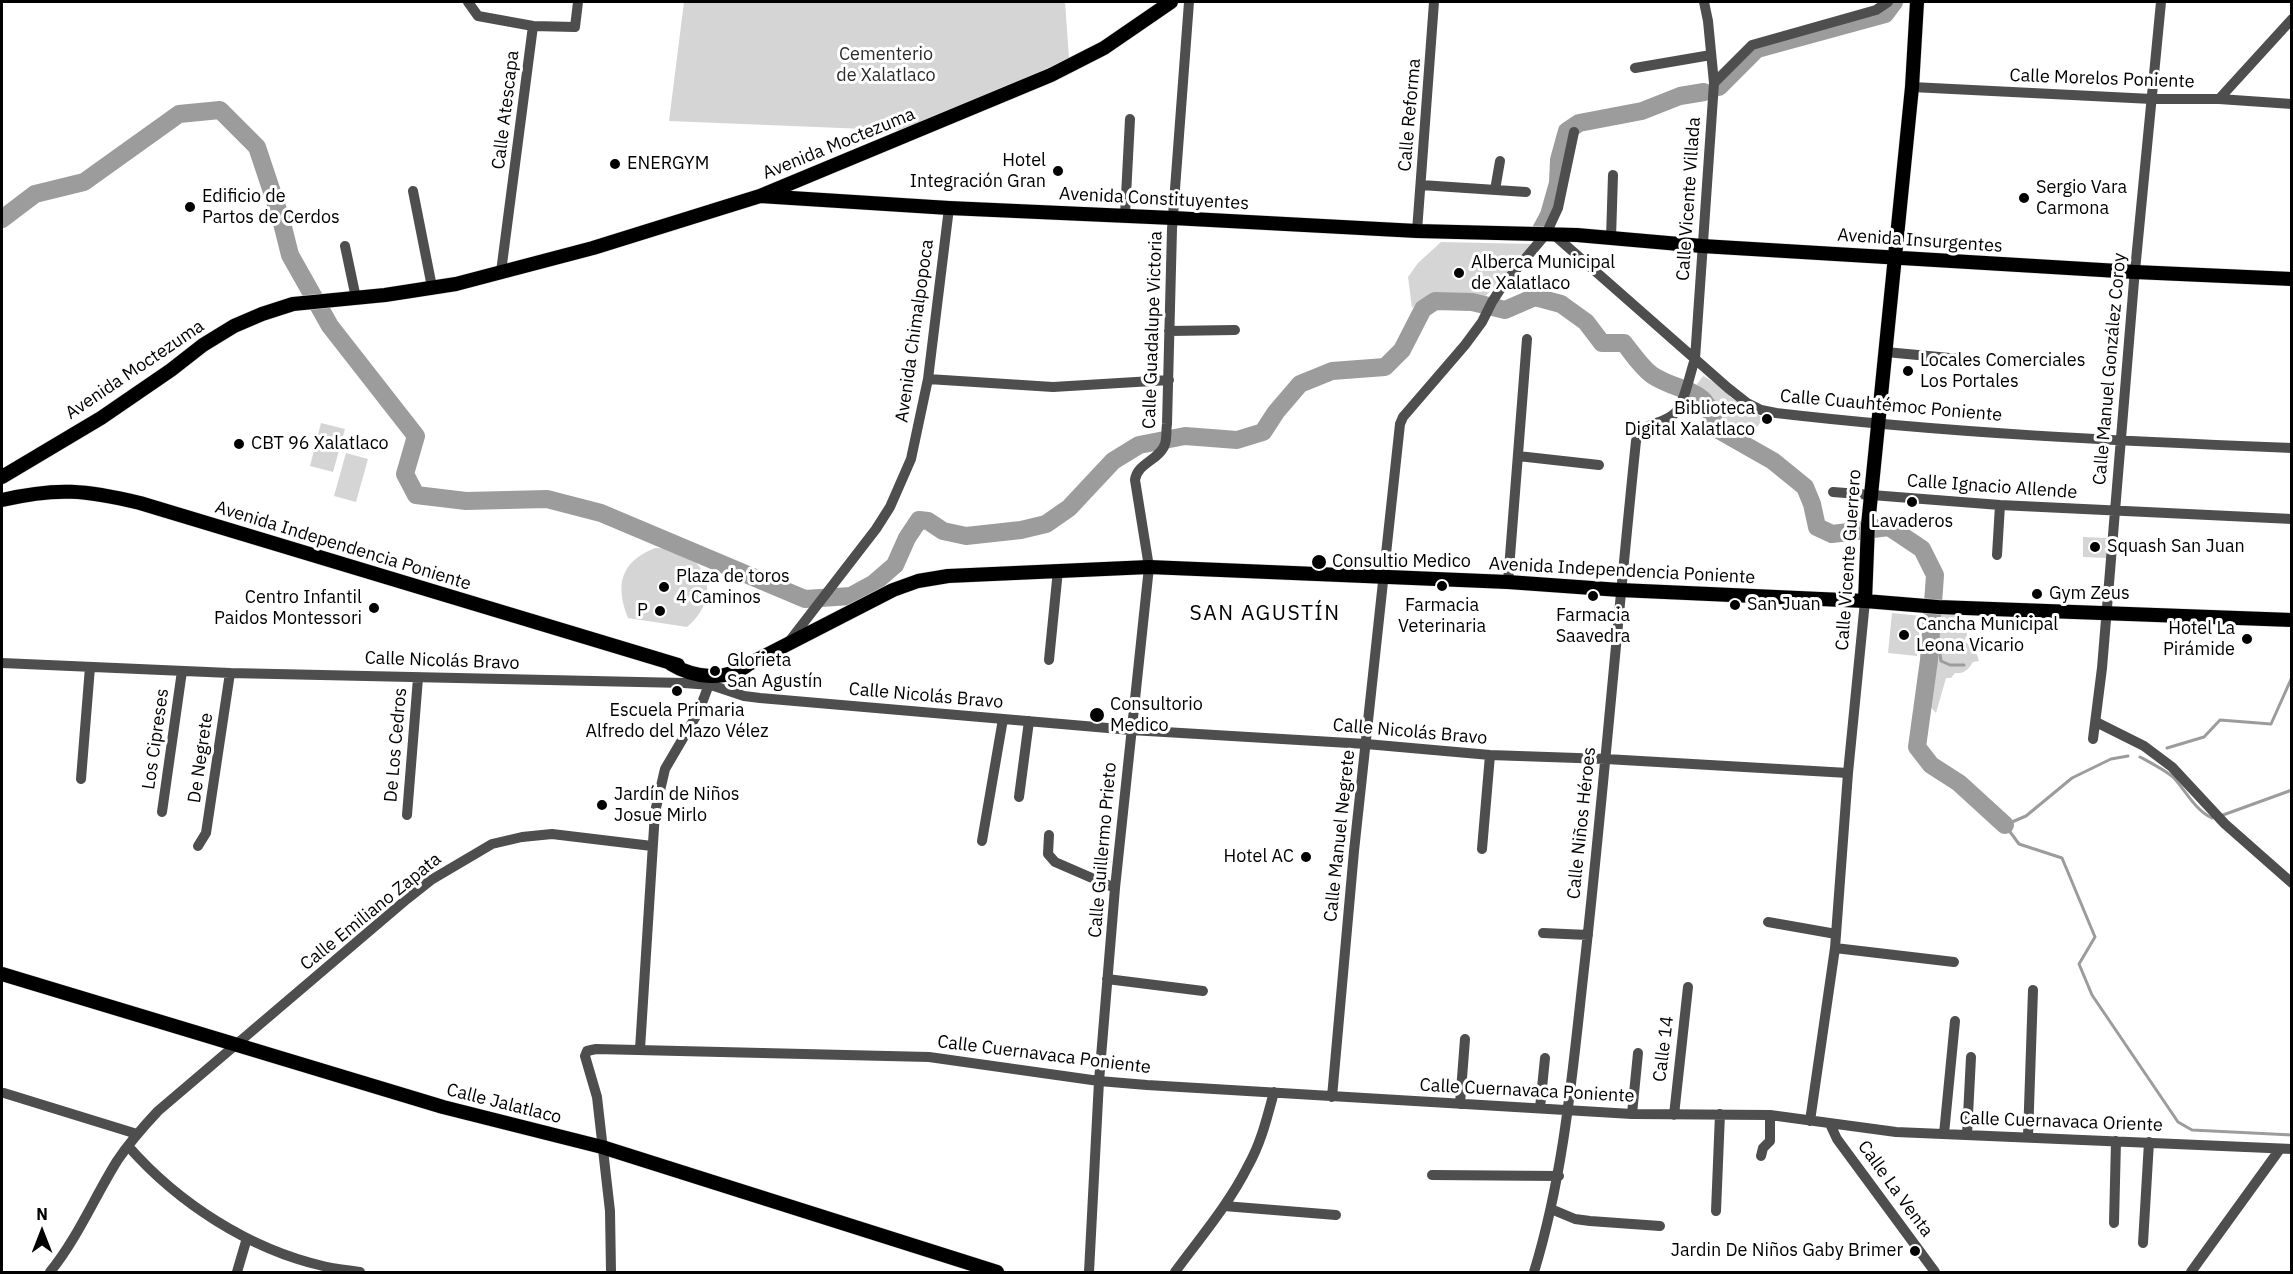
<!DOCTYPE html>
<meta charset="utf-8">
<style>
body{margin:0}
#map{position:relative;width:2293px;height:1274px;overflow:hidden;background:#fff;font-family:"IBM Plex Sans",sans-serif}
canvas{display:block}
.frame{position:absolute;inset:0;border:3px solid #000;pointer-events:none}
.north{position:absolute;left:12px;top:1202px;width:60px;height:60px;-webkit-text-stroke:4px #fff;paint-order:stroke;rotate:0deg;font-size:16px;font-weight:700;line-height:24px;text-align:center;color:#000}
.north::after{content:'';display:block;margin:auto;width:21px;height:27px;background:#000;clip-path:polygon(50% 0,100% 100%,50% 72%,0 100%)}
</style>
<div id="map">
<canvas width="2293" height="1274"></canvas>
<div class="frame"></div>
<div class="north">N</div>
</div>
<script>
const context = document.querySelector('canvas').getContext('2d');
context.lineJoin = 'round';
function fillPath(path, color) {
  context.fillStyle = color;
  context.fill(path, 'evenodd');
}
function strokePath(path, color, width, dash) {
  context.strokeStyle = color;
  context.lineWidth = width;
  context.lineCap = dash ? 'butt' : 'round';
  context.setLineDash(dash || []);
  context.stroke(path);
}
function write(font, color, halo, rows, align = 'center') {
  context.font = font + ' "IBM Plex Sans",sans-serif';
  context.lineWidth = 6;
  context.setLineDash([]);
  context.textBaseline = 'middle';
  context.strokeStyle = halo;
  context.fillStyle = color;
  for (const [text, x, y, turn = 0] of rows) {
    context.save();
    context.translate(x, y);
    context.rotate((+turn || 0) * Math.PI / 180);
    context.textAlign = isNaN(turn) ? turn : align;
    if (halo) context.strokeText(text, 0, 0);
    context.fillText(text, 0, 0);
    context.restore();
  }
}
fillPath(new Path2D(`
 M684,2H1065L1069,58L914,131L669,121Z
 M1441,242L1533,244L1483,299C1454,294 1435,285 1412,308L1408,277L1418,263Z
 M1703,376L1724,388L1730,397L1763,418L1749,440L1727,432L1716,420L1714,398L1695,387Z
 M321,423L345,429L333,472L310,466Z
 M346,453L368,459L356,502L334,496Z
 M2083,537L2107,538V558L2083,557Z
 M655,548C705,547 726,595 687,627L628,618C615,585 620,562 655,548Z
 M1935,609L1959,610L1957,620L1966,621L1967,635L1964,641L1975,649L1979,661L1973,662C1968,670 1964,674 1955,673L1951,678H1946L1936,713L1926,702L1930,690L1928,685Z
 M1892,613L1921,616L1917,656L1888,653Z`), '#d5d5d5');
strokePath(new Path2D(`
 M1932,621L1939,628
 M1938,641L1941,661L1950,665H1964
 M2167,748L2204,737L2220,720L2271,724L2292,677
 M2128,756L2111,759L2072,778L2026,816L2005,825L2019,844L2062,858L2095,937L2079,964L2092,995L2178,1122L2192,1130L2292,1135
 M2140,757C2151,763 2163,769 2173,777C2186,791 2195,810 2212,818
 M2223,815L2292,790`), '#9c9c9c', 3);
strokePath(new Path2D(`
 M1719,87L1757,49L1885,14L1894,2
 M2,219L35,194L84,182L179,114L220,110L257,147L281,219L290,255L330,326L416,436L405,474L416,495L466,501L547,499L601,513L805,599L851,596L873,584L895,565L907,538L919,520L928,521L943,531L966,536L1021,530L1046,524L1069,508L1113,461L1139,445L1185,436L1237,440L1263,432L1276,412L1300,384L1332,371L1385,367L1402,350L1423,309L1435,301L1472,302L1505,310L1535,297L1561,304L1586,322L1602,343H1624C1632,353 1641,367 1652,375C1682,395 1708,384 1715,428L1773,461L1805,487L1812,504L1817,527L1832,534L1889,527L1922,549L1935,575L1929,660L1917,747L1931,765L1959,783L2005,825
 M1541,230L1549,215L1558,183L1559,160L1567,131L1579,123L1642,111L1680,96L1704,92`), '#9c9c9c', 18);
const major = new Path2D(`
 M760,196L949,208L1173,218L1417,231L1577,235L1702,246L2135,272L2292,279
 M2,477L101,418L171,370L203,345L234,326L262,314L293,304L385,295L456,284L593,248L760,196L1051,75L1104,48L1171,2
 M2,500C57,487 86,490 140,503L678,665
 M1865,601L1868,525L1912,87L1917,2
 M671,664C694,678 726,682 749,664L893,590L918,581L948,576L1149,567L1508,582L1620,590L1865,601L1938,607L2292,620
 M2,974L443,1107L602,1147L997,1272`);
strokePath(major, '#dbdbdb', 15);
strokePath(new Path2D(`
 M468,2L478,16L533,26L575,27L578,2
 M1635,68L1711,55
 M1714,83L1752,45L1876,10L1888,2
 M1912,87L2152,99H2219L2292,104
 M2219,99L2292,19
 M1421,185L1526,192
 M1495,190L1500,161
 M413,191L432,287
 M1125,215L1130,119
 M1417,231L1434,2
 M1553,234L1728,388L1747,403L1761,410L1776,413C1947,433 2119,441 2292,448
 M1611,238L1613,175
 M345,246L356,298
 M501,272L533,26
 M1169,331L1235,330
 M1886,352L1960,359
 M928,379L1053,387L1169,380
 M1518,456L1599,465
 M1833,492L2000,505L2292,519
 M1997,555L2000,505
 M1508,582L1527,339
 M788,643L876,529L890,507L911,459L928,379L949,208
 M1049,660L1058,570
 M2,663L230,673L684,683L711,685L744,696L760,698L1131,730L1366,744L1490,755L1606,759L1848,773
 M2096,722L2144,746L2172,767L2225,824L2292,883
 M2093,739L2102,668L2134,281L2161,2
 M81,779L90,667
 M1019,797L1029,721
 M162,812L182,671
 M407,815L418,678
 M1049,835L1048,854L1055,862L1115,888
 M982,841L1003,719
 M198,846L206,833L230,673
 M1482,849L1490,755
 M1768,922L1836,934
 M1543,933L1588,935
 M1835,948L1954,962
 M1107,979L1203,991
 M640,1049L655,812L665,769L699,711L711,679
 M4,1093L137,1134
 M1332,1097L1354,851L1400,424L1403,417L1465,345L1482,322L1492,302L1503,285L1546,234L1558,208L1574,132
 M1460,1104L1465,1039
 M1540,1108L1545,1058
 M1632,1114L1638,1053
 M1674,1115L1688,987
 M1810,1121L1835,948L1848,773L1865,601
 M1830,1124L1837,1139L1935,1272
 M1944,1134L1955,1021
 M1967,1135L1971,1057
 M2028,1137L2033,990
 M128,1146C178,1203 249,1249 323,1266C335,1269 348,1270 360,1272
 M1761,1156L1763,1148L1770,1141V1115
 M1432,1175L1559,1176
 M1224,1206L1336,1215
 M1551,1209L1575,1219L1590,1221L1660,1226
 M1716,1211L1720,1114
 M2114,1223L2116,1141
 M2143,1243L2149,1142
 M50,1272C77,1239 94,1198 117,1161C129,1143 143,1127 158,1111L407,899L431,880L492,844L522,837L552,834L652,846
 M237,1272L247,1238
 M611,1272L610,1211L597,1097L585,1056L587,1051L596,1049L929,1057L1099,1081L1147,1085L1632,1114L1770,1115L1896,1132L2292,1149
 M1089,1272L1099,1081L1115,888L1149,567L1135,480C1137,463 1160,460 1165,444C1167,438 1166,430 1167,424L1172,229L1189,2
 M1175,1272C1200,1238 1229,1204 1248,1166C1261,1143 1267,1118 1274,1092
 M1534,1272C1565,1171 1573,1065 1585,960C1604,787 1618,614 1636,441C1642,420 1664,426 1676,412C1685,401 1690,373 1695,359L1714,83L1708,21L1704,2
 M2191,1272L2280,1149`), '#4e4e4e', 10);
strokePath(major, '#000', 14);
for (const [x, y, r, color] of [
 [615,164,6,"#000"],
 [1058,171,6,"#000"],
 [2024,198,6,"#000"],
 [190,207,6,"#000"],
 [1459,273,6,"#000"],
 [1908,371,6,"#000"],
 [1767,419,6,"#000"],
 [239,444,6,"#000"],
 [1912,502,6,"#000"],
 [2095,547,6,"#000"],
 [1319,562,8,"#000"],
 [1442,586,6,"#000"],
 [664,587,6,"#000"],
 [2037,594,6,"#000"],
 [1593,596,6,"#000"],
 [1735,605,6,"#000"],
 [374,608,6,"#000"],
 [660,611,6,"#000"],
 [1904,635,6,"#000"],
 [2247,639,6,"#000"],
 [715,671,6,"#000"],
 [677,691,6,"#000"],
 [1097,715,8,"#000"],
 [602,805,6,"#000"],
 [1306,857,6,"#000"],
 [1915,1251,6,"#000"]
]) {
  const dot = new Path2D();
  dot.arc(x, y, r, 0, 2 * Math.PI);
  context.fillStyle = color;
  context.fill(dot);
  strokePath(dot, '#fff', 2);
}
write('18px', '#2c2c2c', '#fff', [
 ["Cementerio",886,55],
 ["de Xalatlaco",886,76]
]);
write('18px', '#000', '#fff', [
 ["Calle Morelos Poniente",2102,79,2],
 ["Calle Atescapa",506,110,-83],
 ["Calle Reforma",1410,115,-85],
 ["Avenida Moctezuma",839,144,-22],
 ["Avenida Constituyentes",1154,199,3],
 ["Calle Vicente Villada",1689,199,-86],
 ["Avenida Insurgentes",1920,241,4],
 ["Calle Guadalupe Victoria",1153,330,-88],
 ["Avenida Chimalpopoca",915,331,-82],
 ["Calle Manuel González Coroy",2110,369,-85],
 ["Avenida Moctezuma",135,370,-34],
 ["Calle Cuauhtémoc Poniente",1891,406,5],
 ["Calle Ignacio Allende",1992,487,4],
 ["Avenida Independencia Poniente",343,546,17],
 ["Calle Vicente Guerrero",1849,560,-86],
 ["Avenida Independencia Poniente",1622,571,3],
 ["Calle Nicolás Bravo",442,661,2],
 ["Calle Nicolás Bravo",926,696,5],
 ["Calle Nicolás Bravo",1410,732,5],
 ["Los Cipreses",156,739,-82],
 ["De Los Cedros",396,745,-85],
 ["De Negrete",201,758,-82],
 ["Calle Niños Héroes",1582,823,-84],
 ["Calle Manuel Negrete",1340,836,-84],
 ["Calle Guillermo Prieto",1103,850,-85],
 ["Calle Emiliano Zapata",371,912,-39],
 ["Calle 14",1664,1049,-83],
 ["Calle Cuernavaca Poniente",1044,1055,7],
 ["Calle Cuernavaca Poniente",1527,1091,3],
 ["Calle Jalatlaco",504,1104,14],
 ["Calle Cuernavaca Oriente",2061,1122,2],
 ["Calle La Venta",1895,1189,54]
]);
write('18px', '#000', '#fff', [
 ["Hotel",1046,161,"right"],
 ["Integración Gran",1046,182,"right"],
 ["ENERGYM",627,164],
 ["Sergio Vara",2036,188],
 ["Carmona",2036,209],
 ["Edificio de",202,197],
 ["Partos de Cerdos",202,218],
 ["Alberca Municipal",1471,263],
 ["de Xalatlaco",1471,284],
 ["Locales Comerciales",1920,361],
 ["Los Portales",1920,382],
 ["Biblioteca",1755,409,"right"],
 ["Digital Xalatlaco",1755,430,"right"],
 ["CBT 96 Xalatlaco",251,444],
 ["Lavaderos",1912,522,"center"],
 ["Squash San Juan",2107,547],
 ["Consultio Medico",1332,562],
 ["Plaza de toros",676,577],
 ["4 Caminos",676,598],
 ["Gym Zeus",2049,594],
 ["Centro Infantil",362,598,"right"],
 ["Paidos Montessori",362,619,"right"],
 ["San Juan",1747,605],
 ["Farmacia",1442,606,"center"],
 ["Veterinaria",1442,627,"center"],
 ["P",648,611,"right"],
 ["Farmacia",1593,616,"center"],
 ["Saavedra",1593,637,"center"],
 ["Cancha Municipal",1916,625],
 ["Leona Vicario",1916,646],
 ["Hotel La",2235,629,"right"],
 ["Pirámide",2235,650,"right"],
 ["Glorieta",727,661],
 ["San Agustín",727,682],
 ["Consultorio",1110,705],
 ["Medico",1110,726],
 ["Escuela Primaria",677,711,"center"],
 ["Alfredo del Mazo Vélez",677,732,"center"],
 ["Jardín de Niños",614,795],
 ["Josue Mirlo",614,816],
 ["Hotel AC",1294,857,"right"],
 ["Jardin De Niños Gaby Brimer",1903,1251,"right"]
], 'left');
context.letterSpacing = '1.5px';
write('21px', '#000', '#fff', [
 ["SAN AGUSTÍN",1265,614]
]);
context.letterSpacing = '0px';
</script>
